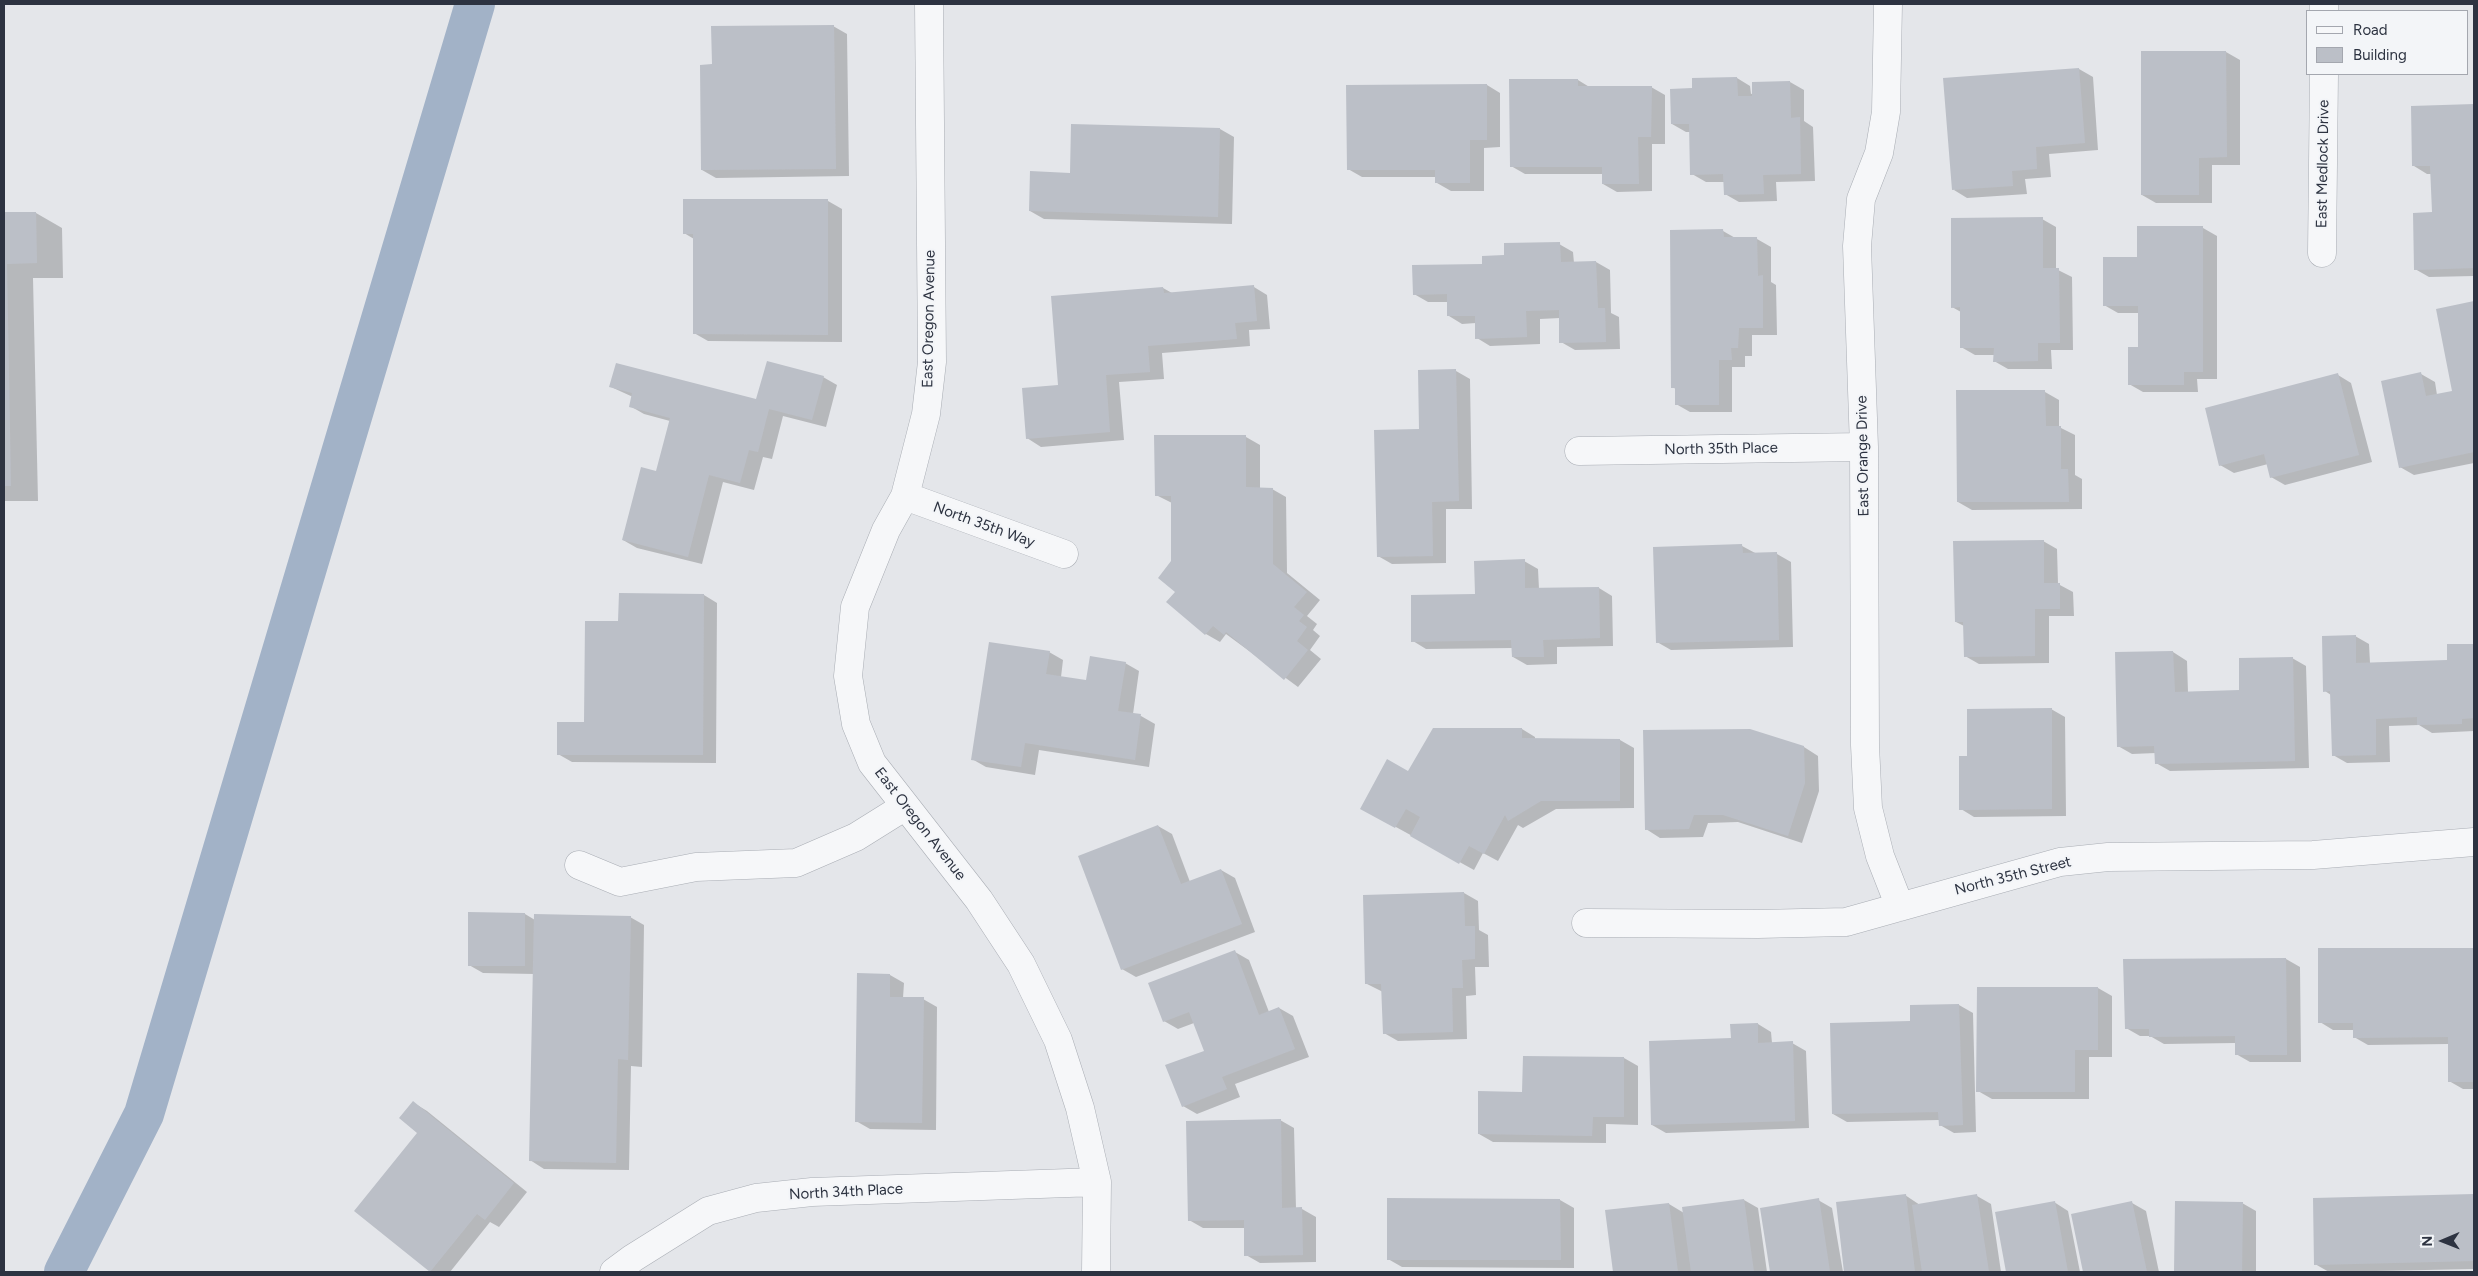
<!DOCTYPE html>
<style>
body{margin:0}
#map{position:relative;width:2478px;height:1276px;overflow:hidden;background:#e4e6ea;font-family:Figtree,sans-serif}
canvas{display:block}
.frame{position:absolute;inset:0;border:5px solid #2d3341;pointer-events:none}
.legend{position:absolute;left:2306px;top:10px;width:162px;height:65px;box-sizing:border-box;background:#f3f5f8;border:1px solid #a4a7af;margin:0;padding:6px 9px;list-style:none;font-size:15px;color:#2d3341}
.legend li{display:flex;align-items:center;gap:10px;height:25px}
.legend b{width:25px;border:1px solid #a4a7af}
.north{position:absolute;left:2418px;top:1216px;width:50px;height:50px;-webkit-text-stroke:4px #f3f5f8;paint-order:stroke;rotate:269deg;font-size:14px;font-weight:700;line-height:20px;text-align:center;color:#2d3341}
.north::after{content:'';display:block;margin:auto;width:18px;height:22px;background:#2d3341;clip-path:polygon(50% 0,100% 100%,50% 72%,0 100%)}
</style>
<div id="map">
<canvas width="2478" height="1276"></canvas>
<div class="frame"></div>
<ul class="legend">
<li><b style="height:6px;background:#f6f7f9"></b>Road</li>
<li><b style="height:14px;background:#bbbfc7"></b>Building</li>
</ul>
<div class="north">N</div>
</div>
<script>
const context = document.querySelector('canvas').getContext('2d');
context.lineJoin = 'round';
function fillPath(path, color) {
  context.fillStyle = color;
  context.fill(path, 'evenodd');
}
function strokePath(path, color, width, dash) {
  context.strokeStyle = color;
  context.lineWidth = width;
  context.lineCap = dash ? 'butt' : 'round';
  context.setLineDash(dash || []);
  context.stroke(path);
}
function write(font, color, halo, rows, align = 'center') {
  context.font = font + ' Figtree,sans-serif';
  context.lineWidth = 4;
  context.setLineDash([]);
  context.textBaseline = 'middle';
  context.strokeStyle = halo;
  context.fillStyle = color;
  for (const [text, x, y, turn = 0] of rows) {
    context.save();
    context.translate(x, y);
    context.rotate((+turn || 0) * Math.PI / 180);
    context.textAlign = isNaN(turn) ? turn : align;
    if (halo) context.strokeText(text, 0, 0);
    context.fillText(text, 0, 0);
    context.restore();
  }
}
fillPath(new Path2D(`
 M833,26L847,34L849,176L716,178L702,170L713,66Z
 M2226,52L2240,60V165H2212V203H2156L2142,195Z
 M2079,69L2093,77L2098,150L2049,154L2051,177L2025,179L2027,194L1967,198L1954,190Z
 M1737,78L1750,86L1751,94L1790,82L1804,90V121L1813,127L1815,181L1776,182L1777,201L1739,202L1725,194V182H1706L1692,174L1690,132H1686L1672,124L1693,89Z
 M1510,80H1578L1591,88L1651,87L1665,95V144H1652V191L1617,192L1603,184V174H1525L1511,166Z
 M1487,85L1500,93V147L1484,148V191H1451L1437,183V177H1362L1348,169Z
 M2474,105V276L2429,277L2415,269L2433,213L2432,174H2427L2414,166L2413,107Z
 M1220,129L1234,137L1232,224L1044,219L1030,211L1072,174Z
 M684,200L828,201L842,209V342L708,341L694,333V239L684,233Z
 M4,213H36L62,228L63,278H33L38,501H4Z
 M2042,219L2056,227V269L2072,277L2073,350H2051L2052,369H2008L1994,361L1995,355H1975L1961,347V312L1952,307Z
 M2203,228L2217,236V379H2197L2198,392H2143L2129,384L2140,349V313H2118L2104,305L2138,258Z
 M1723,231L1737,239H1757L1771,247V282L1776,285L1777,335H1752V356H1745V367H1732V412H1690L1676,404V389L1672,387Z
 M1559,244L1573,252L1574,263L1596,262L1610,270L1611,313L1619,317L1620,349L1575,350L1561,342L1560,318L1540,319V344L1490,346L1477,338L1476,323L1462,324L1449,316L1448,302H1428L1414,294L1505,256Z
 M1254,287L1267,295L1270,329L1249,330L1250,346L1162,353L1164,379L1119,382L1124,440L1041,447L1027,438L1163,288L1172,293Z
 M2474,302V463L2414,475L2400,467L2421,374L2435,382L2437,395L2454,392L2437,310Z
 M1456,371L1470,379L1472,509H1446V563L1392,564L1378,556L1420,430Z
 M2338,375L2351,383L2372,462L2285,485L2271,477L2268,464L2234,473L2220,465Z
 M823,377L837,385L826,427L783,416L772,459L763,457L754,490L723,482L702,564L637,548L623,540L657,473L670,421L644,414L630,406L633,397L611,387L757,401Z
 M2045,392L2059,400V427L2075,435V475L2082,479V509L1972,510L1958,502Z
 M1246,437L1260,445V489H1272L1286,497L1287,573L1320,600L1307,616L1317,624L1313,630L1320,636L1310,650L1321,659L1298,687L1226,634L1220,642L1206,634L1167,602L1176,592L1173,561L1172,503L1156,495Z
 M2043,541L2057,549L2058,584L2073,592L2074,616H2049V663L1979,664L1965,656L1964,626L1956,622Z
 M1742,546L1757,554H1777L1791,562L1793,647L1671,650L1657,642Z
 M1524,561L1538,569L1539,589L1599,588L1612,596L1613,646L1557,647V664L1527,665L1513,657V648L1426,649L1413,641Z
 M704,595L717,603L716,763L572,762L558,754L586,724L620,623Z
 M2355,636L2369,644L2370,663L2449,662L2448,646L2474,645V731L2432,733L2419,725L2389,726L2390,762L2347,763L2333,755L2331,695L2325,691Z
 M1049,652L1063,660L1061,677L1087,681L1125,663L1139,671L1133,714L1141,716L1155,724L1149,767L1039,750L1035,775L986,767L972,759Z
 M2173,652L2187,661L2188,692L2241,691L2292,658L2306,666L2309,768L2170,771L2156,763V753L2132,754L2118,746Z
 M2051,709L2065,717L2066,816L1974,817L1961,809L1969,758Z
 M1522,729L1535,737V740H1620L1634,748V808L1556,809L1523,828L1518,825L1498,861L1483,853L1474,870L1376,816L1409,773Z
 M1804,747L1818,756L1819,791L1802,843L1738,822L1708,823L1703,837L1660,838L1646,829Z
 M1158,826L1172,834L1190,882L1221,870L1235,878L1255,932L1136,977L1122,969Z
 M1464,893L1478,901L1479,930L1488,935L1489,967H1475L1476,995L1466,996L1467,1039L1398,1041L1384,1033L1383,992L1367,984L1364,896Z
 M470,914H525L535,920L630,917L644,925L642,1067L631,1066L629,1170L544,1169L530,1160L534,974L483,973L469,965Z
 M2474,949V1089H2463L2449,1081V1044L2368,1045L2354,1037V1030H2333L2320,1022V950Z
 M1235,952L1249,960L1269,1012L1279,1008L1293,1016L1309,1057L1235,1084L1240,1097L1197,1114L1183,1106L1205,1051L1194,1023L1178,1029L1164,1021Z
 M2286,959L2300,967L2301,1062H2250L2236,1054V1043L2164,1044L2150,1036H2140L2126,1028L2125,960Z
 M890,975L904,983L903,998L923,999L937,1007L936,1130L870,1129L856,1121Z
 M2098,988L2112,996V1057H2089V1099H1992L1978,1091Z
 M1959,1005L1973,1013L1976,1132L1954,1133L1940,1125L1939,1120L1847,1122L1833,1114L1912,1022L1911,1007Z
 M1758,1024L1771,1032L1772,1043H1792L1806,1051L1809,1128L1666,1133L1652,1125L1732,1039Z
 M1524,1057L1624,1058L1638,1066V1125L1606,1124V1143L1493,1142L1479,1134L1524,1093Z
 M414,1103L427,1111L527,1192L499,1227L490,1222L450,1272L430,1271L419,1132Z
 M1280,1120L1294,1128L1296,1209H1302L1316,1217V1262L1260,1263L1246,1255L1245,1228H1203L1189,1220Z
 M1905,1195L1920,1205L1977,1196L1991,1204L2001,1272H1846L1837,1203Z
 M2474,1195V1269L2329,1272L2315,1264L2314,1199Z
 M1560,1200L1574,1208V1268L1402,1267L1388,1259Z
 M1744,1200L1758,1208L1767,1272H1614L1607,1211L1669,1204L1684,1213Z
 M1818,1200L1832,1208L1843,1272H1771L1761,1209Z
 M2054,1202L2068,1211L2080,1272H2007L1996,1213Z
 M2176,1202L2242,1203L2256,1211V1272H2175Z
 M2132,1203L2146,1211L2159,1272H2084L2072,1215Z`), '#0003');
strokePath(new Path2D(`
 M64,1272L144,1114L475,4`), '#a2b2c7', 40);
fillPath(new Path2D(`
 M834,25L836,169L701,170L700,65L712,64L711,26Z
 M2141,51H2226L2227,157L2199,158V195H2141Z
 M2079,68L2085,143L2036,147L2037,169L2012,171L2013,186L1952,190L1943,78Z
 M1737,77L1738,96H1752V82L1790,81L1791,118L1800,117L1801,174L1763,175L1764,194L1724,195L1723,174L1690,175L1689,124H1671L1670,89L1692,88V78Z
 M1509,79H1578V86H1652L1651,137H1638L1639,184H1602V167H1510Z
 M1487,84V140H1470V183H1435V170H1347L1346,85Z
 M2474,104V268L2414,270L2413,213L2432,212L2430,166H2412L2411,106Z
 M1071,124L1220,128L1218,217L1029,211L1030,171L1070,173Z
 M683,199H828V335L693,334V234H683Z
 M4,212H36L37,263L7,264L11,486H4Z
 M2043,217V268H2059L2060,343H2038V361L1993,362L1994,348H1960V307L1951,308V218Z
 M2137,226H2203V372H2184V385H2128V347H2138V306H2103V257H2137Z
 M1723,229L1724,237H1757L1758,276L1763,275V328H1739L1738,348H1731L1732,360H1719V405H1675V388H1671L1670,230Z
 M1560,242L1561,262L1596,261L1598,308H1605L1606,342L1559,343V310L1526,311L1527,337L1475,339V316H1447V294L1413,295L1412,265L1482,264V256L1504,255V243Z
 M1254,285L1257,321L1235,323L1237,339L1148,346L1150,372L1106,375L1110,432L1026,439L1022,388L1058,385L1051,296L1163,287L1164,293Z
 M2474,301V452L2399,468L2381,381L2421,372L2426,396L2452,391L2436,309Z
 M767,361L824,376L812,420L769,409L758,452L749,450L740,483L709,475L688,557L622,540L641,467L656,471L670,418L629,407L632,393L609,387L616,363L756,399Z
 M1456,369L1459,501L1432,502L1433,556L1377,557L1374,430L1419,429L1418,370Z
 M2338,373L2359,455L2270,478L2264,454L2219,466L2205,408Z
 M1956,390H2045L2046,426H2061V469H2068L2069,502H1957Z
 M1154,435H1246V487L1273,488V564L1307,592L1294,607L1304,615L1299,621L1307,627L1297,641L1308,650L1284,680L1226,632L1224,635L1213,626L1205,635L1166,602L1175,592L1158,578L1171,561V496H1155Z
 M2044,540V583H2060V609H2035V656L1964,657L1963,622H1955L1953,541Z
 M1742,544L1743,553L1777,552L1779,640L1656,643L1653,547Z
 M1525,559V588L1599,587L1600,638L1543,640L1544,657H1512L1511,640L1411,642V595L1475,594L1474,561Z
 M619,593L704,594L703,755H557V722H584L585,621H618Z
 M2356,635V663L2447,660V644H2474V718L2462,719V724L2417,725V717L2376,719V755L2332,756L2330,691L2323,692L2322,636Z
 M989,642L1050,651L1046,674L1086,680L1090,656L1126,662L1118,711L1141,714L1135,760L1025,743L1021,767L971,760Z
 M2173,651L2175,692L2239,690V658L2293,657L2295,761L2155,764L2154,746L2117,747L2115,652Z
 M2052,708V809L1959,810V756H1967V709Z
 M1433,728H1522V738L1620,739V801H1541L1508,821L1505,815L1484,854L1469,846L1459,864L1410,836L1420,817L1406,809L1395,828L1360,809L1387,759L1408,771Z
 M1750,729L1804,746L1805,783L1788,836L1723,815H1694L1689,829L1645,830L1643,730Z
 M1158,825L1181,884L1221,869L1242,924L1121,970L1078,856Z
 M1464,892L1465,926H1475V959L1462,960L1463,988H1452L1453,1032L1383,1034L1381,984H1365L1363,895Z
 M468,912L525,913V966H468Z
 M534,914L631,916L628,1060L618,1059L616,1163L529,1161Z
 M2318,948H2474V1082H2448V1037L2353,1038V1023H2318Z
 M1235,950L1259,1015L1279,1007L1295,1049L1222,1077L1227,1089L1182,1107L1165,1065L1204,1051L1189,1012L1163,1022L1148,983Z
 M2286,958L2287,1055H2235V1036L2149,1037V1029H2125L2123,959Z
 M857,973L890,974V997H924L922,1123L855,1122Z
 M1977,987H2098V1050H2075V1092H1976Z
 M1959,1004L1963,1125L1939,1126L1938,1112L1832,1114L1830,1023L1910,1021V1005Z
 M1758,1023V1043L1793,1041L1795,1121L1651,1125L1649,1041L1731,1038L1730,1024Z
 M1523,1056L1624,1057V1117H1593L1592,1136L1478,1134V1091L1522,1092Z
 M413,1101L514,1183L485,1220L477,1214L430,1272L354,1211L417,1133L399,1118Z
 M1281,1119L1282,1208L1302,1207L1303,1255L1244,1256V1220L1188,1221L1186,1121Z
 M1906,1194L1915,1272H1844L1836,1202Z
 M1977,1194L1989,1272H1922L1912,1205Z
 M2474,1194V1261L2314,1265L2313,1198Z
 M1387,1198L1560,1199L1561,1260H1387Z
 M1819,1198L1830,1272H1770L1760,1208Z
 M1744,1199L1754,1272H1691L1682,1207Z
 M2055,1201L2068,1272H2006L1995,1212Z
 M2132,1201L2147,1272H2083L2071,1214Z
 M2175,1201L2243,1202L2242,1272H2174Z
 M1669,1203L1678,1272H1613L1605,1210Z`), '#bbbfc7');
const minor = new Path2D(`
 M929,4L932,362L926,414L905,496L886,530L855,607L848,676L856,724L872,763L979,900L1021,964L1058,1040L1080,1108L1097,1182L1096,1272
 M1888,4L1886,112L1879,153L1861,199L1857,246L1864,447L1865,745L1868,808L1880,856L1900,907
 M2324,11V4
 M2322,253L2324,74
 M1579,451L1864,447
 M905,496L1064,554
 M579,865L620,882L696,867L796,863L856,837L904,807
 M1586,923L1758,924L1846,922L2060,862L2108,857L2313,855L2474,842
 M614,1272L633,1258L708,1211L756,1198L812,1192L1097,1182`);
strokePath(minor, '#a9adb4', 29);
strokePath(minor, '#f6f7f9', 28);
write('15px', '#2d3341', '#f3f5f8', [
 ["East Medlock Drive",2323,164,-89],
 ["East Oregon Avenue",929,319,-89],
 ["North 35th Place",1721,449,-1],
 ["East Orange Drive",1863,456,-91],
 ["North 35th Way",984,525,20],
 ["East Oregon Avenue",920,824,52],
 ["North 35th Street",2013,876,-14],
 ["North 34th Place",846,1192,-3]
]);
</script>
